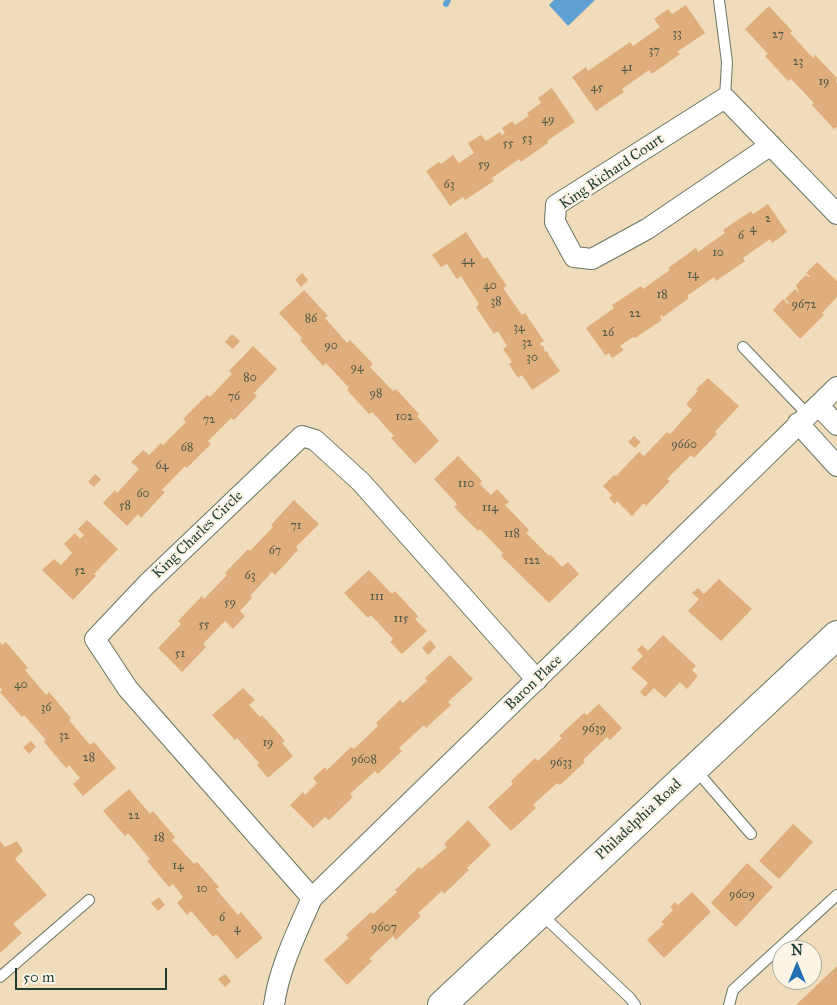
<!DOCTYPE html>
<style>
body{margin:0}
#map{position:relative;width:837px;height:1005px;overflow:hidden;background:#f0dcba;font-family:"IM FELL Great Primer",serif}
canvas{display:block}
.north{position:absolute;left:772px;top:940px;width:50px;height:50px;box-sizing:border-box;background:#fcf5e5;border:1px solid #a4ab9e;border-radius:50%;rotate:0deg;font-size:14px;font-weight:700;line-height:20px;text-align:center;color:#1f3d34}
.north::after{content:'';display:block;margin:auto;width:18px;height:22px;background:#1f6fb2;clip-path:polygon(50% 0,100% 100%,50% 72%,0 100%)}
.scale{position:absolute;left:15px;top:968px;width:152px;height:22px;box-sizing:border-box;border:2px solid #1f3d34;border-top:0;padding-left:6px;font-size:15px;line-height:18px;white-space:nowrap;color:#1f3d34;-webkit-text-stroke:4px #fcf5e5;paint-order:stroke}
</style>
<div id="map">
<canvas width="837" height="1005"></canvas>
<div class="north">N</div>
<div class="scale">50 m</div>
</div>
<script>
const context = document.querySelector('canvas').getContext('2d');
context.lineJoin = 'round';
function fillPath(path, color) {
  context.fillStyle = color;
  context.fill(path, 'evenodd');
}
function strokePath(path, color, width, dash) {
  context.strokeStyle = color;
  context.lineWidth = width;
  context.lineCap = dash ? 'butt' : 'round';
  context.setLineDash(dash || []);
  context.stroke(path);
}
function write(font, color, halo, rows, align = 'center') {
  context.font = font + ' "IM FELL Great Primer",serif';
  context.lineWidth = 4.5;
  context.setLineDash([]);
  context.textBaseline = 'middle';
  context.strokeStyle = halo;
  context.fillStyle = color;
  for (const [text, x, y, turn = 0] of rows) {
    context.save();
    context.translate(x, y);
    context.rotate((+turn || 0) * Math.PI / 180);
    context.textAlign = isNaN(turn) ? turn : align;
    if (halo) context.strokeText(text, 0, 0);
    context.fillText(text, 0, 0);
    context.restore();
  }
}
fillPath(new Path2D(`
 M554,0H595L568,26L549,5Z`), '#5fa1d3');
strokePath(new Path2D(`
 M446,4L448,0`), '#5fa1d3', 6);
fillPath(new Path2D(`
 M686,5L705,33L677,52L680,54L652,74L649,70L622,89L624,92L596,111L572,77L586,67L588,71L630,42L633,46L660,27L654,19L668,9L672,14Z
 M769,6L792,31L790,33L813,58L815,55L837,78L836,82L837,83V127L834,129L812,105L814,103L791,79L788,81L765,56L768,54L745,29Z
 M552,88L575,122L547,141L548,143L521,162L519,159L492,178L494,181L465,200L463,197L450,206L426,171L439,162L441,164L453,155L459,163L474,153L468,143L481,135L486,141L500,132L502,135L505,133L502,128L512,121L515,125L529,116L527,113L541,103L538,98Z
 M768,204L787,232L772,243L770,239L743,258L745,261L716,281L714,277L687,296L689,298L663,317L662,315L660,317L662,320L635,338L633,337L620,346L624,350L612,358L609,353L605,355L586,328L614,308L612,305L641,286L643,289L670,270L668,268L696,248L698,252L725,233L723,230L751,211L753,214Z
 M466,232L484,259L487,257L507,286L503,288L522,315L525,313L544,341L540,343L541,346L543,345L545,352L547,351L549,355L548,356L550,357L560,371L532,390L522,375L518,378L509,364L512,362L503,349L507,346L498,331L494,334L476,307L479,304L461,276L457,279L447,264L441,267L432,255Z
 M817,262L837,281V297L822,313L824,315L800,339L773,310L783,299L788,304L789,303L785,299L795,289L799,293L796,285L806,275L809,277L810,276L806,273Z
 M302,273L308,280L301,287L295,280Z
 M304,290L328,316L325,318L347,343L350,340L373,364L370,367L393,391L396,389L419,414L417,416L439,441L415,464L391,438L394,436L372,412L369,414L347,390L349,388L326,363L323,366L300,340L302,338L279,313Z
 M232,334L240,341L233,349L225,342Z
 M253,346L277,369L254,393L257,396L234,420L231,418L208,441L211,444L187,468L185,466L162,490L165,492L141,518L138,514L127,526L103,503L115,490L117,493L139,469L131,462L143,450L149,455L161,443L163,445L186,422L183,419L207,395L210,397L232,374L229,371Z
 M708,378L739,406L715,432L717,434L694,458L691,455L667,479L670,481L646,506L644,503L632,516L617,501L615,504L609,498L612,495L603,486L614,475L616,476L639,452L644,456L667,432L670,434L692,410L686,404L698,391L696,389Z
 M634,436L641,442L635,448L628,442Z
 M458,456L482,481L480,484L491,495L497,489L509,502L505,505L529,530L526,533L549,556L550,554L562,567L568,562L579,574L549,603L501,556L503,553L480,529L478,531L454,507L457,504L434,479Z
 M95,474L101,479L94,487L88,482Z
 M294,500L319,524L296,547L298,550L275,575L272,572L250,596L252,598L240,611L245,616L233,629L225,621L203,644L206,647L182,672L158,648L181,624L178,621L202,596L204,599L227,575L225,573L248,549L250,551L273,527L271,525Z
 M87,520L118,549L94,574L96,576L73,600L42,570L54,559L61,565L72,553L64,544L75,533L80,539L84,535L78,529Z
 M369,570L392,594L395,591L418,616L415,619L427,631L402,654L390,642L393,639L371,615L368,618L344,593Z
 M719,579L752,609L721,641L688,611L699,599L692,593L698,588L704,594Z
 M663,635L696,666L692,670L698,676L687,689L680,682L665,698L654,688L645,697L640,692L648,683L631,668L643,656L637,650L642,645L648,651Z
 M430,640L436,647L428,655L422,648Z
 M0,642L2,645L6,642L28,668L25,670L46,695L49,692L71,718L69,720L90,745L94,742L116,768L83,796L73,784L80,778L69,765L66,768L44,742L46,740L24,715L22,717L0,692L2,690L0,687Z
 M450,655L473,679L448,702L451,705L426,728L424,725L399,748L402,751L378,774L375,771L350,794L353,797L329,820L325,817L313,828L290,805L303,792L305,795L317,783L313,778L325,767L327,770L351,747L354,749L378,726L376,723L400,700L403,703L427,681L425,678Z
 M243,688L255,700L249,705L260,717L262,715L285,741L282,743L293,756L268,778L257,765L259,763L237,738L235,740L212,715Z
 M599,704L622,728L610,740L607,737L583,760L585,762L560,785L557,783L533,805L536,808L511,831L488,807L513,784L511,781L535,758L538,761L562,738L559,736L584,713L587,715Z
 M31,741L36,747L29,754L23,747Z
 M129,789L150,814L153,811L175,837L172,840L194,864L197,862L219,887L216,889L238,915L241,912L263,938L237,959L216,934L213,937L191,911L187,915L177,903L183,897L173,884L169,887L147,861L150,859L128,833L125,836L103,811Z
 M468,820L491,845L467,868L469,870L444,894L442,891L418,913L421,916L396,940L393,936L369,959L372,961L347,985L324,960L349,938L346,935L371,912L373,914L397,892L395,890L419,867L421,869L447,847L444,844Z
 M793,824L813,842L779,879L759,861Z
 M0,841L5,847L17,841L23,851L15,859L47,895L13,924L22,933L0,953Z
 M747,863L773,887L736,927L711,903Z
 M692,892L711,912L664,958L647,940L664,924L661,922L673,910L670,907L675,902L678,905Z
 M159,897L165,905L158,911L151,903Z
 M837,966V1005H796Z
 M225,974L231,981L225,987L218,979Z`), '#e0ad7d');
const service = new Path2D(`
 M719,0L727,62L725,98
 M743,347L808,415
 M695,769L751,834
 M541,914L630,998L635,1005
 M0,977L89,900
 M729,1005L733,990L837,895`);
const minor = new Path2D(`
 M771,145L647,229L592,259L574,257L555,222L556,205L725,98L837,214
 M818,405L837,425
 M798,423L837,466
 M312,898L128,689L95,639L147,584L302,436L315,440L361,482L537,680
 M274,1005C279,968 297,932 312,898L837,387`);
const secondary = new Path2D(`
 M442,1005L837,635`);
strokePath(service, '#687563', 12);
strokePath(minor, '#687563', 22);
strokePath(secondary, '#687563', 30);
strokePath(service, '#fff', 10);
strokePath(minor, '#fff', 20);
strokePath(secondary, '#fff', 28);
write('12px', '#4f5946', null, [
 ["33",677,34],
 ["27",778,35],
 ["37",654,51],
 ["23",798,62],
 ["41",627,68],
 ["19",824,82],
 ["45",597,88],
 ["49",548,120],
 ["53",527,139],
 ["55",508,144],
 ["59",484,165],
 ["63",449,185],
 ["2",768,219],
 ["4",753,229],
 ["6",741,236],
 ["10",718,253],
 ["44",468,261],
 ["14",693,275],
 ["40",490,286],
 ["18",662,295],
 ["38",496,302],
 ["9672",804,305],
 ["22",635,314],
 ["86",311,319],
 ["34",519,328],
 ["26",608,333],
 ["32",527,343],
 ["90",331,346],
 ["30",532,358],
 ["94",357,368],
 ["80",250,378],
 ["98",376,394],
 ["76",234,397],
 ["102",404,417],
 ["72",209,420],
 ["9660",684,445],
 ["68",187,448],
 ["64",162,466],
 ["110",466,484],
 ["60",143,494],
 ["58",125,506],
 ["114",490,508],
 ["71",296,526],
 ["118",512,534],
 ["67",275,551],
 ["122",532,561],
 ["52",80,571],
 ["63",250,576],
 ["111",377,597],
 ["59",230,603],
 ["115",401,619],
 ["55",204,625],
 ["51",180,654],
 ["40",21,685],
 ["36",46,708],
 ["9639",594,729],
 ["32",64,736],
 ["19",268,743],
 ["28",89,758],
 ["9608",364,760],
 ["9633",561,763],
 ["22",134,816],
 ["18",159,838],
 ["14",178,866],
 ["10",202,889],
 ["9609",742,895],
 ["6",222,918],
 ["9607",384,928],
 ["4",237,929]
]);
write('15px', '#1f3d34', '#fcf5e5', [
 ["King Richard Court",612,172,-34],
 ["King Charles Circle",198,535,-44],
 ["Baron Place",534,683,-44],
 ["Philadelphia Road",639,820,-43]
]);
</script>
